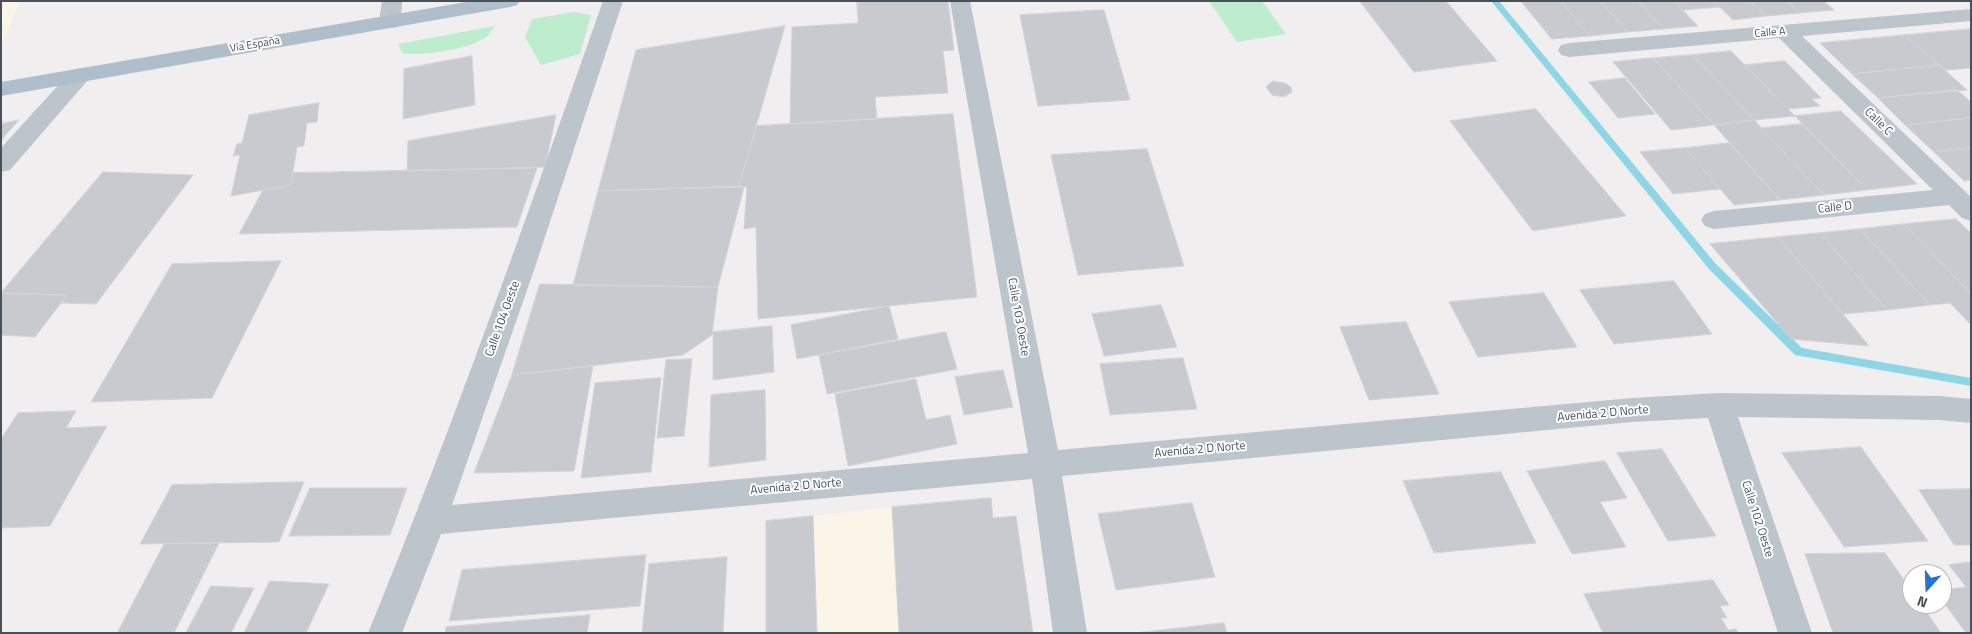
<!DOCTYPE html>
<meta charset="utf-8">
<style>
body{margin:0}
#map{position:relative;width:1972px;height:634px;overflow:hidden;background:#f0eeee;font-family:"Titillium Web",sans-serif}
canvas{display:block}
.frame{position:absolute;inset:0;border:2px solid #47515a;pointer-events:none}
.north{position:absolute;left:1902px;top:564px;width:50px;height:50px;box-sizing:border-box;background:#fff;border:1px solid #b5b9bd;border-radius:50%;rotate:200deg;font-size:14px;font-weight:700;line-height:20px;text-align:center;color:#47515a}
.north::after{content:'';display:block;margin:auto;width:18px;height:22px;background:#2374d5;clip-path:polygon(50% 0,100% 100%,50% 72%,0 100%)}
</style>
<div id="map">
<canvas width="1972" height="634"></canvas>
<div class="frame"></div>
<div class="north">N</div>
</div>
<script>
const context = document.querySelector('canvas').getContext('2d');
context.lineJoin = 'round';
function fillPath(path, color) {
  context.fillStyle = color;
  context.fill(path, 'evenodd');
}
function strokePath(path, color, width, dash) {
  context.strokeStyle = color;
  context.lineWidth = width;
  context.lineCap = dash ? 'butt' : 'round';
  context.setLineDash(dash || []);
  context.stroke(path);
}
function write(font, color, halo, rows, align = 'center') {
  context.font = font + ' "Titillium Web",sans-serif';
  context.lineWidth = 4;
  context.setLineDash([]);
  context.textBaseline = 'middle';
  context.strokeStyle = halo;
  context.fillStyle = color;
  for (const [text, x, y, turn = 0] of rows) {
    context.save();
    context.translate(x, y);
    context.rotate((+turn || 0) * Math.PI / 180);
    context.textAlign = isNaN(turn) ? turn : align;
    if (halo) context.strokeText(text, 0, 0);
    context.fillText(text, 0, 0);
    context.restore();
  }
}
fillPath(new Path2D(`
 M1,1H20L1,45Z
 M892,507L899,633H766V521Z`), '#fbf5e7');
fillPath(new Path2D(`
 M1209,1H1262L1286,34L1237,42Z
 M574,12L591,15L580,54L541,65L525,37L532,19Z
 M495,26C492,30 489,36 485,38C465,50 425,56 402,53L398,44Z`), '#beeccf');
fillPath(new Path2D(`
 M1491,1H1499L1715,263L1802,348L1971,378V386L1795,355L1709,269Z`), '#8ed6e6');
const building = new Path2D(`
 M857,1H948L954,50L943,51L948,93L875,97L877,119L790,124L792,27L858,23Z
 M1360,1H1446L1497,61L1414,72Z
 M1521,1H1561L1590,36L1552,39Z
 M1561,1H1600L1628,32L1590,36Z
 M1600,1H1638L1664,29L1628,32Z
 M1638,1H1674L1698,26L1664,29Z
 M1674,1H1714L1720,7L1683,10Z
 M1714,1H1750L1766,16L1733,20Z
 M1750,1H1787L1800,13L1766,16Z
 M1787,1H1824L1834,10L1800,13Z
 M1104,10L1130,100L1038,106L1020,15Z
 M785,26L739,186L598,191L636,50Z
 M1971,29V68L1945,70L1905,35Z
 M1905,35L1939,65L1852,74L1820,43Z
 M1731,51L1788,109L1795,116L1755,120L1692,55Z
 M1692,55L1755,120L1714,125L1653,58Z
 M472,56L475,105L403,119L404,69Z
 M1653,58L1714,125L1671,130L1613,62Z
 M1785,61L1821,98L1812,99L1820,106L1788,109L1745,65Z
 M1939,65L1967,90L1878,98L1852,74Z
 M1625,78L1655,114L1618,118L1589,82Z
 M1273,81L1285,83L1291,87L1292,92L1284,97L1272,95L1266,87Z
 M1957,90L1971,102V118L1905,125L1878,98Z
 M319,103L317,122L307,123L304,146L297,147L291,185L231,196L240,155L233,156L237,144L242,143L249,115Z
 M1536,109L1626,216L1533,231L1450,121Z
 M1841,111L1917,184L1867,190L1795,116Z
 M953,114L977,297L758,319L756,227L744,229L747,187L739,186L756,126Z
 M556,115L545,167L407,171L408,141Z
 M1971,118V148L1934,152L1905,125Z
 M19,120L1,140V124Z
 M1755,120L1761,128L1824,195L1780,200L1714,125Z
 M1802,124L1867,190L1824,195L1761,128Z
 M1729,143L1780,200L1734,205L1685,148Z
 M1685,148L1720,189L1673,194L1640,152Z
 M1971,148V180L1964,181L1934,152Z
 M1147,149L1184,266L1078,275L1051,155Z
 M537,168L517,227L239,234L263,190L291,185L293,173Z
 M103,172L193,175L96,304L61,303L67,295L1,293Z
 M744,187L718,287L573,285L598,191Z
 M1956,219L1971,233V294L1904,224Z
 M1904,224L1971,294V325L1950,303L1930,305L1860,229Z
 M1860,229L1930,305L1887,310L1820,233Z
 M1820,233L1887,310L1843,314L1778,237Z
 M1778,237L1843,314L1869,346L1791,339L1710,244Z
 M281,261L212,398L91,402L172,264Z
 M1674,281L1712,334L1614,344L1580,290Z
 M540,284L718,287L712,335L683,355L512,375Z
 M1,293L67,295L35,337L1,335Z
 M1544,293L1577,347L1478,357L1449,302Z
 M1161,305L1177,347L1104,356L1092,314Z
 M889,306L898,339L797,359L791,325Z
 M1406,322L1439,394L1369,400L1340,327Z
 M772,326L774,372L713,380V332Z
 M946,332L957,369L827,394L819,355Z
 M1183,358L1197,409L1110,415L1100,364Z
 M692,359L684,436L657,438L666,360Z
 M593,366L574,471L474,473L512,375Z
 M1003,370L1013,407L964,415L955,377Z
 M661,378L651,472L581,478L595,383Z
 M916,379L926,420L950,415L957,444L848,466L835,394Z
 M765,390L766,460L709,467L711,395Z
 M76,411L66,428L107,426L50,526L1,528V439L18,413Z
 M1861,447L1928,541L1844,547L1782,453Z
 M1662,449L1716,536L1668,541L1617,453Z
 M1605,461L1627,498L1600,502L1626,547L1572,554L1527,471Z
 M1501,472L1536,543L1434,553L1403,481Z
 M304,482L279,542L140,544L172,485Z
 M310,488H407L390,535L289,536Z
 M1971,489V545H1954L1919,490Z
 M991,498L993,518L1016,516L1033,633H899L892,507Z
 M1192,503L1215,577L1116,590L1098,514Z
 M813,516L817,633H766V521Z
 M219,543L174,633H117L164,544Z
 M1885,553L1912,591V604H1921L1941,633H1833L1805,554Z
 M646,555L640,606L449,621L462,570Z
 M727,557L723,633H642L649,564Z
 M1971,562V633H1966L1942,600V590L1966,587L1949,565Z
 M1713,580L1729,605L1720,606L1727,618H1721L1728,630L1736,629L1738,633H1603L1584,594Z
 M270,581L329,584L306,633H244Z
 M211,586L254,588L231,633H186Z
 M590,615L587,633H445L446,627Z
 M1224,623L1227,633H1136Z`);
fillPath(building, '#c8cad0');
strokePath(building, '#d2d4d9', 1);
fillPath(new Path2D(`
 M382,1H402L401,22L398,27L390,28L382,27L379,22Z
 M603,1H623L534,270L452,505L1028,453L950,1H970L1058,450L1632,398L1719,393L1939,396L1971,399V423L1939,420L1738,417L1812,633H1778L1708,418L1632,422L1062,476L1087,633H1053L1032,479L441,534L402,633H368C454,425 528,213 603,1Z
 M1971,9V21L1802,36L1971,197V221L1962,218L1949,205L1714,229L1705,226L1701,220L1705,214L1714,211L1933,190L1779,38L1569,57L1561,55L1558,50L1561,45L1569,43Z
 M80,68L88,70L91,75L88,80L10,170L1,172V148L72,70Z`), '#bdc5cc');
fillPath(new Path2D(`
 M472,1H520L517,5L510,7L1,96V82Z`), '#afbecb');
write('11px', '#47515a', '#fff', [
 ["Calle A",1770,33,-5],
 ["Vía España",255,45,-10]
]);
write('12px', '#47515a', '#fff', [
 ["Calle C",1878,122,44],
 ["Calle D",1835,208,-6],
 ["Calle 103 Oeste",1018,317,80],
 ["Calle 104 Oeste",503,319,-70],
 ["Avenida 2 D Norte",1603,414,-5],
 ["Avenida 2 D Norte",1200,450,-5],
 ["Avenida 2 D Norte",796,487,-5],
 ["Calle 102 Oeste",1757,519,72]
]);
</script>
